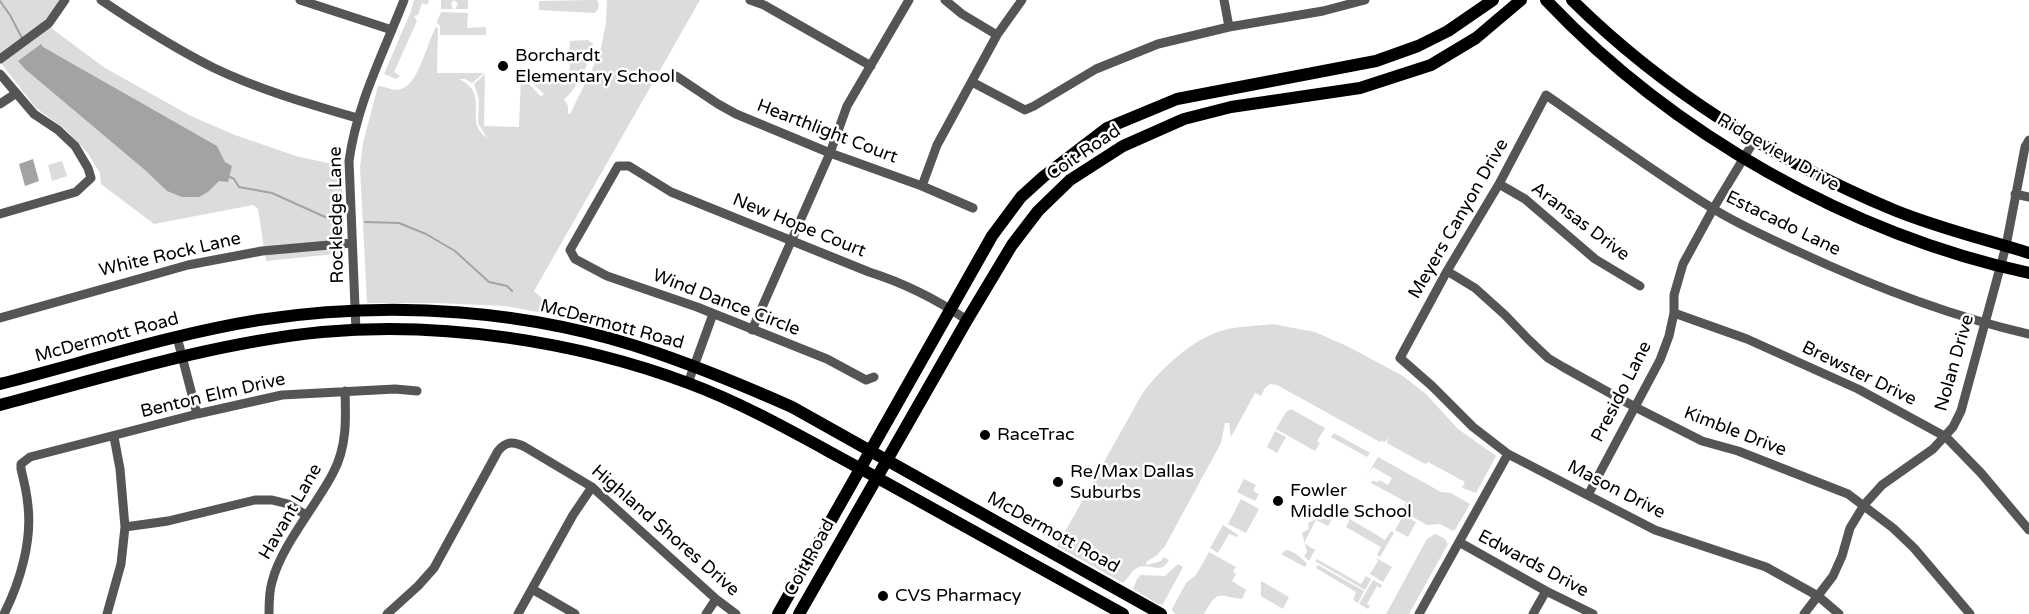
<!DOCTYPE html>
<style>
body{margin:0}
canvas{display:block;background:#fff}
</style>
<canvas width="2029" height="614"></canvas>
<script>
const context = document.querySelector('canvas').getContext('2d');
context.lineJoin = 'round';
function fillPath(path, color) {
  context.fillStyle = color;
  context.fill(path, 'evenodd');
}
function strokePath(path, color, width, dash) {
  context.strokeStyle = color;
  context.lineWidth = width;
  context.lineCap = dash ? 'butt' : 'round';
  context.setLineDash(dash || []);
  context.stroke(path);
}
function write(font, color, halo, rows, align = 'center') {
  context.font = font + ' "Varela Round",sans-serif';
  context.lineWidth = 5;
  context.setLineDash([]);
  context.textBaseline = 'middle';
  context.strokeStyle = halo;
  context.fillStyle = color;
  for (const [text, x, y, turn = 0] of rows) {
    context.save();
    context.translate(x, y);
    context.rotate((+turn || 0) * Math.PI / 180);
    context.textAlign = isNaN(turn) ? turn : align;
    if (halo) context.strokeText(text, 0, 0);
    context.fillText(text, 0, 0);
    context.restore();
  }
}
fillPath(new Path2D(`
 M0,0H61L55,10L43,22L105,68L191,116L235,135L296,156L341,166L345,253L266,261L258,209L253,205L154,224L101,184L100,173L87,152L65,129L36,108L0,62Z
 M414,0H429L427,5L422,3L418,15L414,16L417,21L394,72L400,76L396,79L384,74L411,11Z
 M441,0H468V9H455L458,4L454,0L451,4L453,9H441Z
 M592,0H597C600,5 599,10 594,13L539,10V1Z
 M607,0H700L534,291L550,306L555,315L505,306L436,303H367L360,167L363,143L378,86C386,86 393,92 401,89C419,84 427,42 436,27L438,28L437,73H484L472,83L465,79H459C492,95 462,120 487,138L478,123L479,100L474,84L485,74L484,126L519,127L521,75L541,97L544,94L523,74H532L540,79L541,74L569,75L570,61L558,60V54H569L570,41L588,40L593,44C593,56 574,94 564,99L568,106V114H570L600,53L606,23Z
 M441,12L468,13L467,28L486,27V35H440V26L437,22Z
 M62,161L67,176L52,181L48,165Z
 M1272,324L1315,332L1347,346L1403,376L1426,394L1458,429L1496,456L1476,493L1462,488L1465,482L1428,462L1426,464L1421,462L1387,443L1388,438L1385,442L1381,441L1380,442L1277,385L1270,384L1265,388L1261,396L1255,393L1231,437L1229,423H1225L1221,443L1165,546L1157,555L1146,562L1147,565L1161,561L1163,557L1169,560C1161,575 1152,563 1139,567C1131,570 1128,579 1123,583L1057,546L1142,394C1159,370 1193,339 1221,331C1237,326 1256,326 1272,324Z
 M1291,409L1325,428L1317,441L1320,443L1315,451L1276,429L1286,412Z
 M1275,431L1286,437L1277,453L1267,447Z
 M1334,433L1370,453L1367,457L1331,437Z
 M1378,457L1441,492L1451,493L1470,504L1455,530L1453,531L1440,524L1427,525L1402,511L1406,502L1371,483L1372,481L1379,482V480L1388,485L1392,478L1373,467L1367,475Z
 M1244,479L1256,485L1253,491L1259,494L1255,501L1237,492Z
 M1241,499L1259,509L1246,533L1228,524Z
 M1400,513L1416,522L1408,537L1395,530L1403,516Z
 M1327,514L1333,517L1328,526L1316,520L1304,543L1315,550L1309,561L1304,556L1307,552L1302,533L1309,529L1308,523Z
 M1350,519L1385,540L1391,531L1394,533L1380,557L1377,555L1381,547L1346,527Z
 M1223,525L1238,535L1237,537L1229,534L1218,553L1210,548Z
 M1435,534L1444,538L1448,544L1409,614H1386L1427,539Z
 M1286,550C1292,550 1304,559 1307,564L1305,567L1281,554Z
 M1209,552L1236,567L1233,572L1236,574L1232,581L1246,590L1242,599C1218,596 1218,589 1204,614H1176L1173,612L1172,609L1186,583L1196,575Z
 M1376,558L1392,567L1383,582L1370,574L1378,561Z
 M1317,559L1361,584L1366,576L1371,579L1365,590L1315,561Z
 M1178,564L1183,567L1163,604H1158L1133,589L1137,579L1141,575L1165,576Z
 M1318,565L1364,591L1358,603L1353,600L1356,592L1316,568Z
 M1373,580L1382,585L1380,588L1377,586L1367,604L1370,606L1368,609L1359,604Z
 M1261,581L1289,597L1283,609L1261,596Z`), '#dcdcdc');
fillPath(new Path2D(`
 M41,44L43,47L217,146L225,162L232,166L228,182L219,181L208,192L199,197H182L167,191L145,170L25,69L18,61Z
 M33,159L39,181L25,186L19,164Z`), '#a3a3a3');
strokePath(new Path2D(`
 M0,1L10,15L23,40
 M228,176L234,179L239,187L272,193L334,221H342
 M365,222L399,223L426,234L455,251L489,282L507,286L512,291`), '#a3a3a3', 2);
strokePath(new Path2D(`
 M101,0C138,25 174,48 214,68C260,90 309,104 357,118
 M300,0L392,30
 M750,0L764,5L871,66
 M945,0L962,14L997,35
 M1224,0L1229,27
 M0,59L49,23L65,0
 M0,74L34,114L58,130L75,146L88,168L91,178L76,192L0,214
 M676,76L718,104L736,114L830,153L922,186L973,208
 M972,82L1025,110L1034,106L1096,69L1158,44L1229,27L1323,11L1365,0
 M0,104L15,94
 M1499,184L1525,199L1595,259L1640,286
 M922,186L937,145L997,35L1022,0
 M2015,194L2029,197
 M1447,271L1475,288L1505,315L1529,340L1548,358L1563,367L1635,407L1702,441L1738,451L1848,494L1893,528L1914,548L1970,614
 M1674,313L1747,339L1858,389L1946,437L1981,473L2029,530
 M0,318L188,265L262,251L352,243
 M752,330L830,153L847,106L909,0
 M356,331L349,161C357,103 383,54 404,0
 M177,337L197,414
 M874,377L866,380L827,359L697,307L607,276L575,259L570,250L618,166H629L671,192L869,272C904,283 936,299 967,320
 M688,383L713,314
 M1588,495L1660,360L1669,336L1674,313V295L1683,264L1713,209L1754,141
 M125,527L168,521L255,500H272L288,504L306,515
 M1459,542L1546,591L1593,614
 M532,589L575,614
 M4,614C20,582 32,542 28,506C27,493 24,481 21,469V464L30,457L197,414L282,395L395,389L417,391
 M107,614L121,564L125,527L120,469L114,437
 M269,614C269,603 269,592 272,582C281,546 316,506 333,473C347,447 346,419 345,391
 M387,614L418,586L434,568L498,451C506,441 514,441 525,447L592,487L716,599L736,614
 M518,614L573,515L592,487
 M706,614L716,599
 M1419,614L1508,454
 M1533,614L1546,591
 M1804,614L1833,576L1842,556L1850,528L1864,505L1882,485L1933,449L1953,427L1961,411L2006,246L2025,147L2029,140
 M1839,614L1818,596L1766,567L1655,530L1508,454L1473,427L1432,386L1400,358L1447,271L1499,184L1546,95C1601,133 1655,173 1712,208C1739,225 1769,238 1797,251C1872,286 1949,316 2029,334`), '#555', 9);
strokePath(new Path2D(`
 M1546,0C1672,133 1849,234 2029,273
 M1572,0C1663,90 1776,161 1894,210C1938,228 1984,239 2029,253
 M0,384C86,362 172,334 259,320C392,300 530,309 657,353C703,369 747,387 792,407L1161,614
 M0,405C106,377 212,343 322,332C441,321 576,341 688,383C750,406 807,440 865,471C951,518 1037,566 1123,614
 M778,614L992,236L1021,197L1043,177L1107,128L1177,99L1376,61L1418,46L1448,31L1493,0
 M799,614L967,320L1012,245L1038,211L1070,180L1123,146L1184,119L1231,107L1360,88L1431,65L1476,38L1521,0`), '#000', 12);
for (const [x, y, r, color] of [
 [503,66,6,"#000"],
 [985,435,6,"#000"],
 [1058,482,6,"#000"],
 [1278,501,6,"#000"],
 [883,596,6,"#000"]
]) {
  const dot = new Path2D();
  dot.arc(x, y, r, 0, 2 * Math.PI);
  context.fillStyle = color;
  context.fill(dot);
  strokePath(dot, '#fff', 2);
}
write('18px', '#000', '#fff', [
 ["Borchardt",515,56],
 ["Elementary School",515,77],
 ["RaceTrac",997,435],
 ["Re/Max Dallas",1070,472],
 ["Suburbs",1070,493],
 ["Fowler",1290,491],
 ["Middle School",1290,512],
 ["CVS Pharmacy",895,596]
], 'left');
write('18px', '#000', '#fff', [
 ["Hearthlight Court",827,132,21],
 ["Coit Road",1084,153,-34],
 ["Ridgeview Drive",1778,153,30],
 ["Rockledge Lane",337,215,-91],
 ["Meyers Canyon Drive",1459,219,-60],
 ["Aransas Drive",1580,222,37],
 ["Estacado Lane",1783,224,26],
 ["New Hope Court",799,226,22],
 ["White Rock Lane",170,255,-13],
 ["Wind Dance Circle",726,303,21],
 ["McDermott Road",612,325,15],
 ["McDermott Road",107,338,-15],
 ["Nolan Drive",1955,363,-74],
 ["Brewster Drive",1859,374,26],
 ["Presido Lane",1622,392,-63],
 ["Benton Elm Drive",213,396,-13],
 ["Kimble Drive",1735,432,21],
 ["Mason Drive",1616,490,27],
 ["Havant Lane",291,512,-60],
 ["Highland Shores Drive",665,531,41],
 ["McDermott Road",1053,533,29],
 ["Coit Road",810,558,-61],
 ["Edwards Drive",1533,564,28]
]);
</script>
